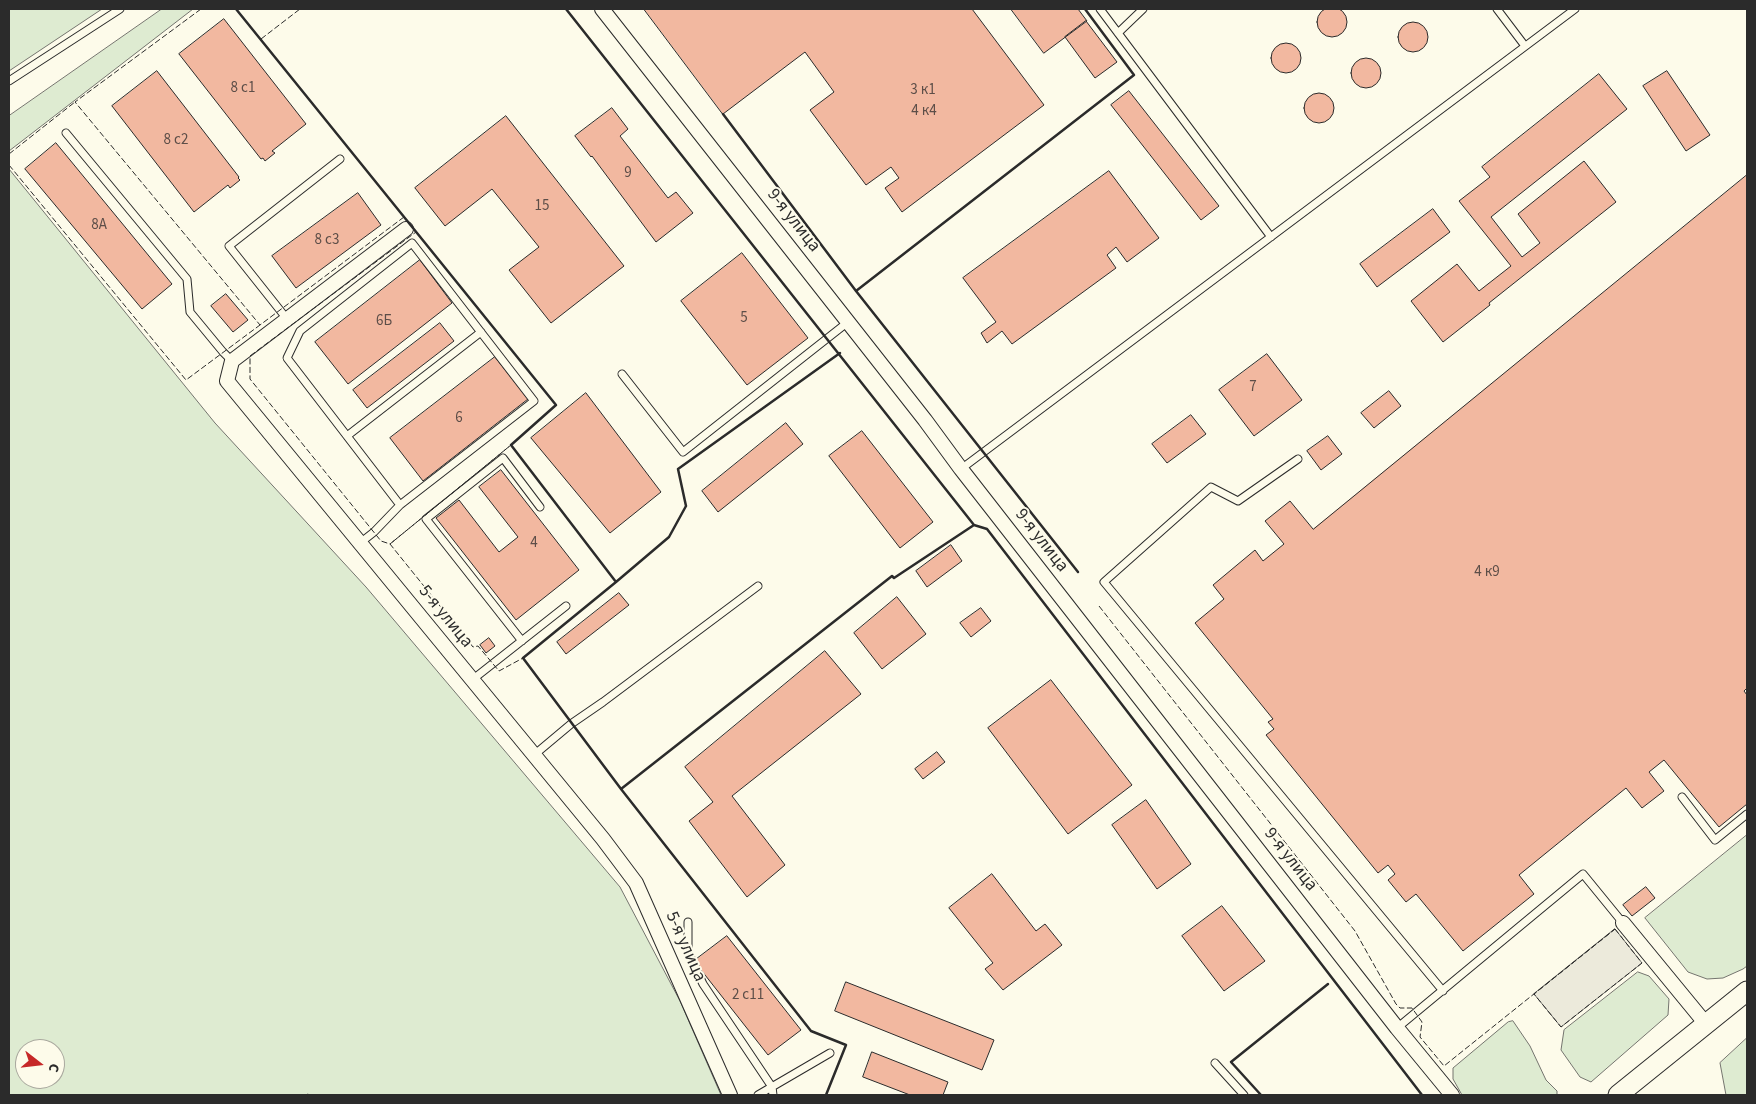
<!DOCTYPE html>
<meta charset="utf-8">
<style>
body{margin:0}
#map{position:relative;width:1756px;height:1104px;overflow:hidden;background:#fdfbea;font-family:"Source Sans 3",sans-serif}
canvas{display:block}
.frame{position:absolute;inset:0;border:10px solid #2b2b2b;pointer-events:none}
.north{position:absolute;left:15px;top:1039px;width:50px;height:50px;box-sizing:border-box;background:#fdfbea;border:1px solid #a9a89e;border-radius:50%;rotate:106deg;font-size:14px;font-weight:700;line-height:20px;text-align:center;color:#2b2b2b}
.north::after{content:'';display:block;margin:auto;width:18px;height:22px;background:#c62828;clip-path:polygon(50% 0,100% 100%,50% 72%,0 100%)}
</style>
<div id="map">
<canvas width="1756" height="1104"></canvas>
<div class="frame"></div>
<div class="north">С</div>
</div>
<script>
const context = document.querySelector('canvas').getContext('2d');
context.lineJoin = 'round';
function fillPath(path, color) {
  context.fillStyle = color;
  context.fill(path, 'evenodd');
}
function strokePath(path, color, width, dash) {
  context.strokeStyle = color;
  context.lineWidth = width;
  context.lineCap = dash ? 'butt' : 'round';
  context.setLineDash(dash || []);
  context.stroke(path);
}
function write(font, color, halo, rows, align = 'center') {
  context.font = font + ' "Source Sans 3",sans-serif';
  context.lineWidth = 4;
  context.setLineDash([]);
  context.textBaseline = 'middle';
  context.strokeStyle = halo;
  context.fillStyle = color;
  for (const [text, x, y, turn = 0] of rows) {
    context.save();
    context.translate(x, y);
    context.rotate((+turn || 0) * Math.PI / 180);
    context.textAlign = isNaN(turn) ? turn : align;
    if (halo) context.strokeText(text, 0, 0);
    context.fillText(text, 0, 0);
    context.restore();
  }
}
const green = new Path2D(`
 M9,9H102L9,71Z
 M162,9H193L9,151V116Z
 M9,169L215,423L366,587L620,887L680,1001L721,1095H311L307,1094L306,1095H9ZM25,1049H55V1079H25Z
 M1747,835V966L1743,969L1723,978L1707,979L1688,972L1645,918Z
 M1638,972L1649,976L1669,999L1668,1015L1591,1082L1580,1077L1561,1050L1564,1030Z
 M1513,1021L1530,1046L1546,1080L1557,1091V1095H1462L1453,1079V1068L1508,1022Z
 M1747,1038V1095H1726L1720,1063Z`);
fillPath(green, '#deebd1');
strokePath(green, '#74746e', 1);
const parking = new Path2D(`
 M1615,929L1642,963L1561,1027L1534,994Z`);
fillPath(parking, '#eceadb');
strokePath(parking, '#74746e', 1);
const building = new Path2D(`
 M1317 22a15 15 0 1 1 30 0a15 15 0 1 1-30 0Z
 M644,9H972L1044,105L902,212L885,188L899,178L891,167L866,185L810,110L834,92L805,52L723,114Z
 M1011,9H1078L1087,21L1044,53Z
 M224,19L306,124L272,151L275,153L265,161L263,158L261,159L179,54Z
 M1086,21L1117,62L1095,78L1065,37Z
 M1398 37a15 15 0 1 1 30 0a15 15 0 1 1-30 0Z
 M1271 58a15 15 0 1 1 30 0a15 15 0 1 1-30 0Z
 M1351 73a15 15 0 1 1 30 0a15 15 0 1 1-30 0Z
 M157,71L239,177L238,178L240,180L230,188L228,185L194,212L112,106Z
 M1667,71L1710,135L1686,151L1643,86Z
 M1599,74L1627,109L1491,217L1522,257L1540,243L1518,214L1584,161L1616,202L1489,303L1490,305L1443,342L1411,301L1457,264L1479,291L1511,266L1459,201L1490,177L1482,167Z
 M1129,91L1219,206L1201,220L1111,105Z
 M1304 108a15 15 0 1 1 30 0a15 15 0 1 1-30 0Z
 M612,108L628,129L620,136L668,198L676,192L693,213L656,242L592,156L591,157L575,136Z
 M506,116L624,266L551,323L509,270L539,247L492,189L445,226L415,188Z
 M56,143L172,284L142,309L25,169Z
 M1109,171L1159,238L1127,262L1116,247L1107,255L1116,268L1012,344L1002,331L987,343L981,333L996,322L963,278Z
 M1747,175V688L1744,691L1747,695V804L1719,827L1664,760L1649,772L1664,791L1642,808L1626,788L1519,875L1534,894L1463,951L1416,894L1406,902L1388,880L1395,874L1388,865L1378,873L1266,735L1274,729L1268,722L1273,719L1195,623L1224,599L1213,585L1255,550L1263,561L1284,544L1265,521L1290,501L1313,529Z
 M358,193L381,225L296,288L272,256Z
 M1433,209L1450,232L1377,287L1360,264Z
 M742,253L808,338L747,385L681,301Z
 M420,260L452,303L348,384L315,342Z
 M226,294L248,320L233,332L211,306Z
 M440,323L454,341L367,408L353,390Z
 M1267,354L1302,400L1254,436L1219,390Z
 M495,357L528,399L423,481L390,438Z
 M1389,391L1401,406L1374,428L1361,413Z
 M586,393L661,492L610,533L531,438Z
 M1191,415L1206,434L1167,463L1152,444Z
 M786,423L803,444L718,512L702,491Z
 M862,431L933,522L900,548L829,456Z
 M1328,436L1342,454L1321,470L1307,451Z
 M501,470L579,570L516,620L436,518L459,500L499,552L518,537L479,487Z
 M951,545L962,561L927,587L916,571Z
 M619,593L629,605L566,654L557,642Z
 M897,597L926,634L882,669L854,633Z
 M981,608L991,621L971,637L960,623Z
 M489,638L495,646L486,653L480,645Z
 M825,651L861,694L732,796L785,865L747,897L689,821L713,802L685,767Z
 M1051,680L1132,785L1068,834L988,728Z
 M937,752L945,762L923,779L915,769Z
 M1146,800L1191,864L1157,889L1112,825Z
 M992,874L1036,931L1045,924L1062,945L1003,990L985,969L993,963L949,908Z
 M1646,887L1655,898L1632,916L1623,905Z
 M1222,906L1265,961L1224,991L1182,936Z
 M727,936L801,1030L768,1055L694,961Z
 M846,982L994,1040L982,1070L835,1011Z
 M872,1052L948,1082L943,1095H910L863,1077Z`);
fillPath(building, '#f2b8a0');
strokePath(building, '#2b2b2b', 1);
const lane = new Path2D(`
 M1100,9L1271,237
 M1497,9L1525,46
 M1118,33L1143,9
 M9,81L120,9
 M66,133L187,279L190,312L223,352L232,361
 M287,319L229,246L340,159
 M622,374L683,452L848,322
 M347,436L481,332
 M1298,459L1238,501L1211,487L1104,582L1443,991
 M961,469L1575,9
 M360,543L374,532L400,505L287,358L300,331L412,243L534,401L400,505
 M522,641L426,519L503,458L540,507
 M472,680L566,606
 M534,755L571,724L603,702L758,586
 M1682,797L1715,840L1747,814
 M688,922V952L703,984L772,1087L773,1095
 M1397,1028L1583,874L1623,923
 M1215,1063L1244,1095
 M758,1095L830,1053`);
const street = new Path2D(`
 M602,9L925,420L961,469L1397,1028L1452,1095
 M406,229L232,361L227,381L603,839L636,883L730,1095
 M1623,923L1706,1024`);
const secondary = new Path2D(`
 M1618,1095L1747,991`);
strokePath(lane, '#2b2b2b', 9);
strokePath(street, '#2b2b2b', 16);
strokePath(secondary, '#2b2b2b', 21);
strokePath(lane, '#fdfbea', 7);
strokePath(street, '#fdfbea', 14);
strokePath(secondary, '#fdfbea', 19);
strokePath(new Path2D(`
 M201,9L75,102L260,325L404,217L236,9
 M261,39L300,9
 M9,154L75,102L76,103
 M9,165L186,380L260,325
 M416,232L556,405L511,445L390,544L381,541L250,379V356Z
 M511,445L616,582L523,658L499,671L478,646L473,647L390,544Z
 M1099,606L1355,931L1396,1004L1400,1008H1412L1422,1022L1420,1037L1444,1066L1615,929
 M1615,929L1642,963L1561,1027L1534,994Z`), '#2b2b2b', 1, [6, 2.5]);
strokePath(new Path2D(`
 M236,9L556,405L511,445L616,582L523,658L621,789L811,1031L846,1045L826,1095
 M566,9L974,525L987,529L1422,1095
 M723,114L856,291L1078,572
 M856,291L1134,75L1085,9
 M616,582L669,537L686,506L678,469L840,353
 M621,789L892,576L894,578L974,525
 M1261,1095L1231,1062L1328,984`), '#2b2b2b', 2.5);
write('15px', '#5d4e48', null, [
 ["8 с1",243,89],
 ["3 к1",923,91],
 ["4 к4",924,112],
 ["8 с2",176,141],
 ["9",628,174],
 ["15",542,207],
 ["8А",99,226],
 ["8 с3",327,241],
 ["5",744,319],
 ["6Б",384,322],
 ["7",1253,388],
 ["6",459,419],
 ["4",534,544],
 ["4 к9",1487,573],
 ["2 с11",748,996]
]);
write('18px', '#2b2b2b', '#fdfbea', [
 ["9-я улица",793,221,52],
 ["9-я улица",1041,541,52],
 ["5-я улица",445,617,51],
 ["9-я улица",1290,860,52],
 ["5-я улица",685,947,66]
]);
</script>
